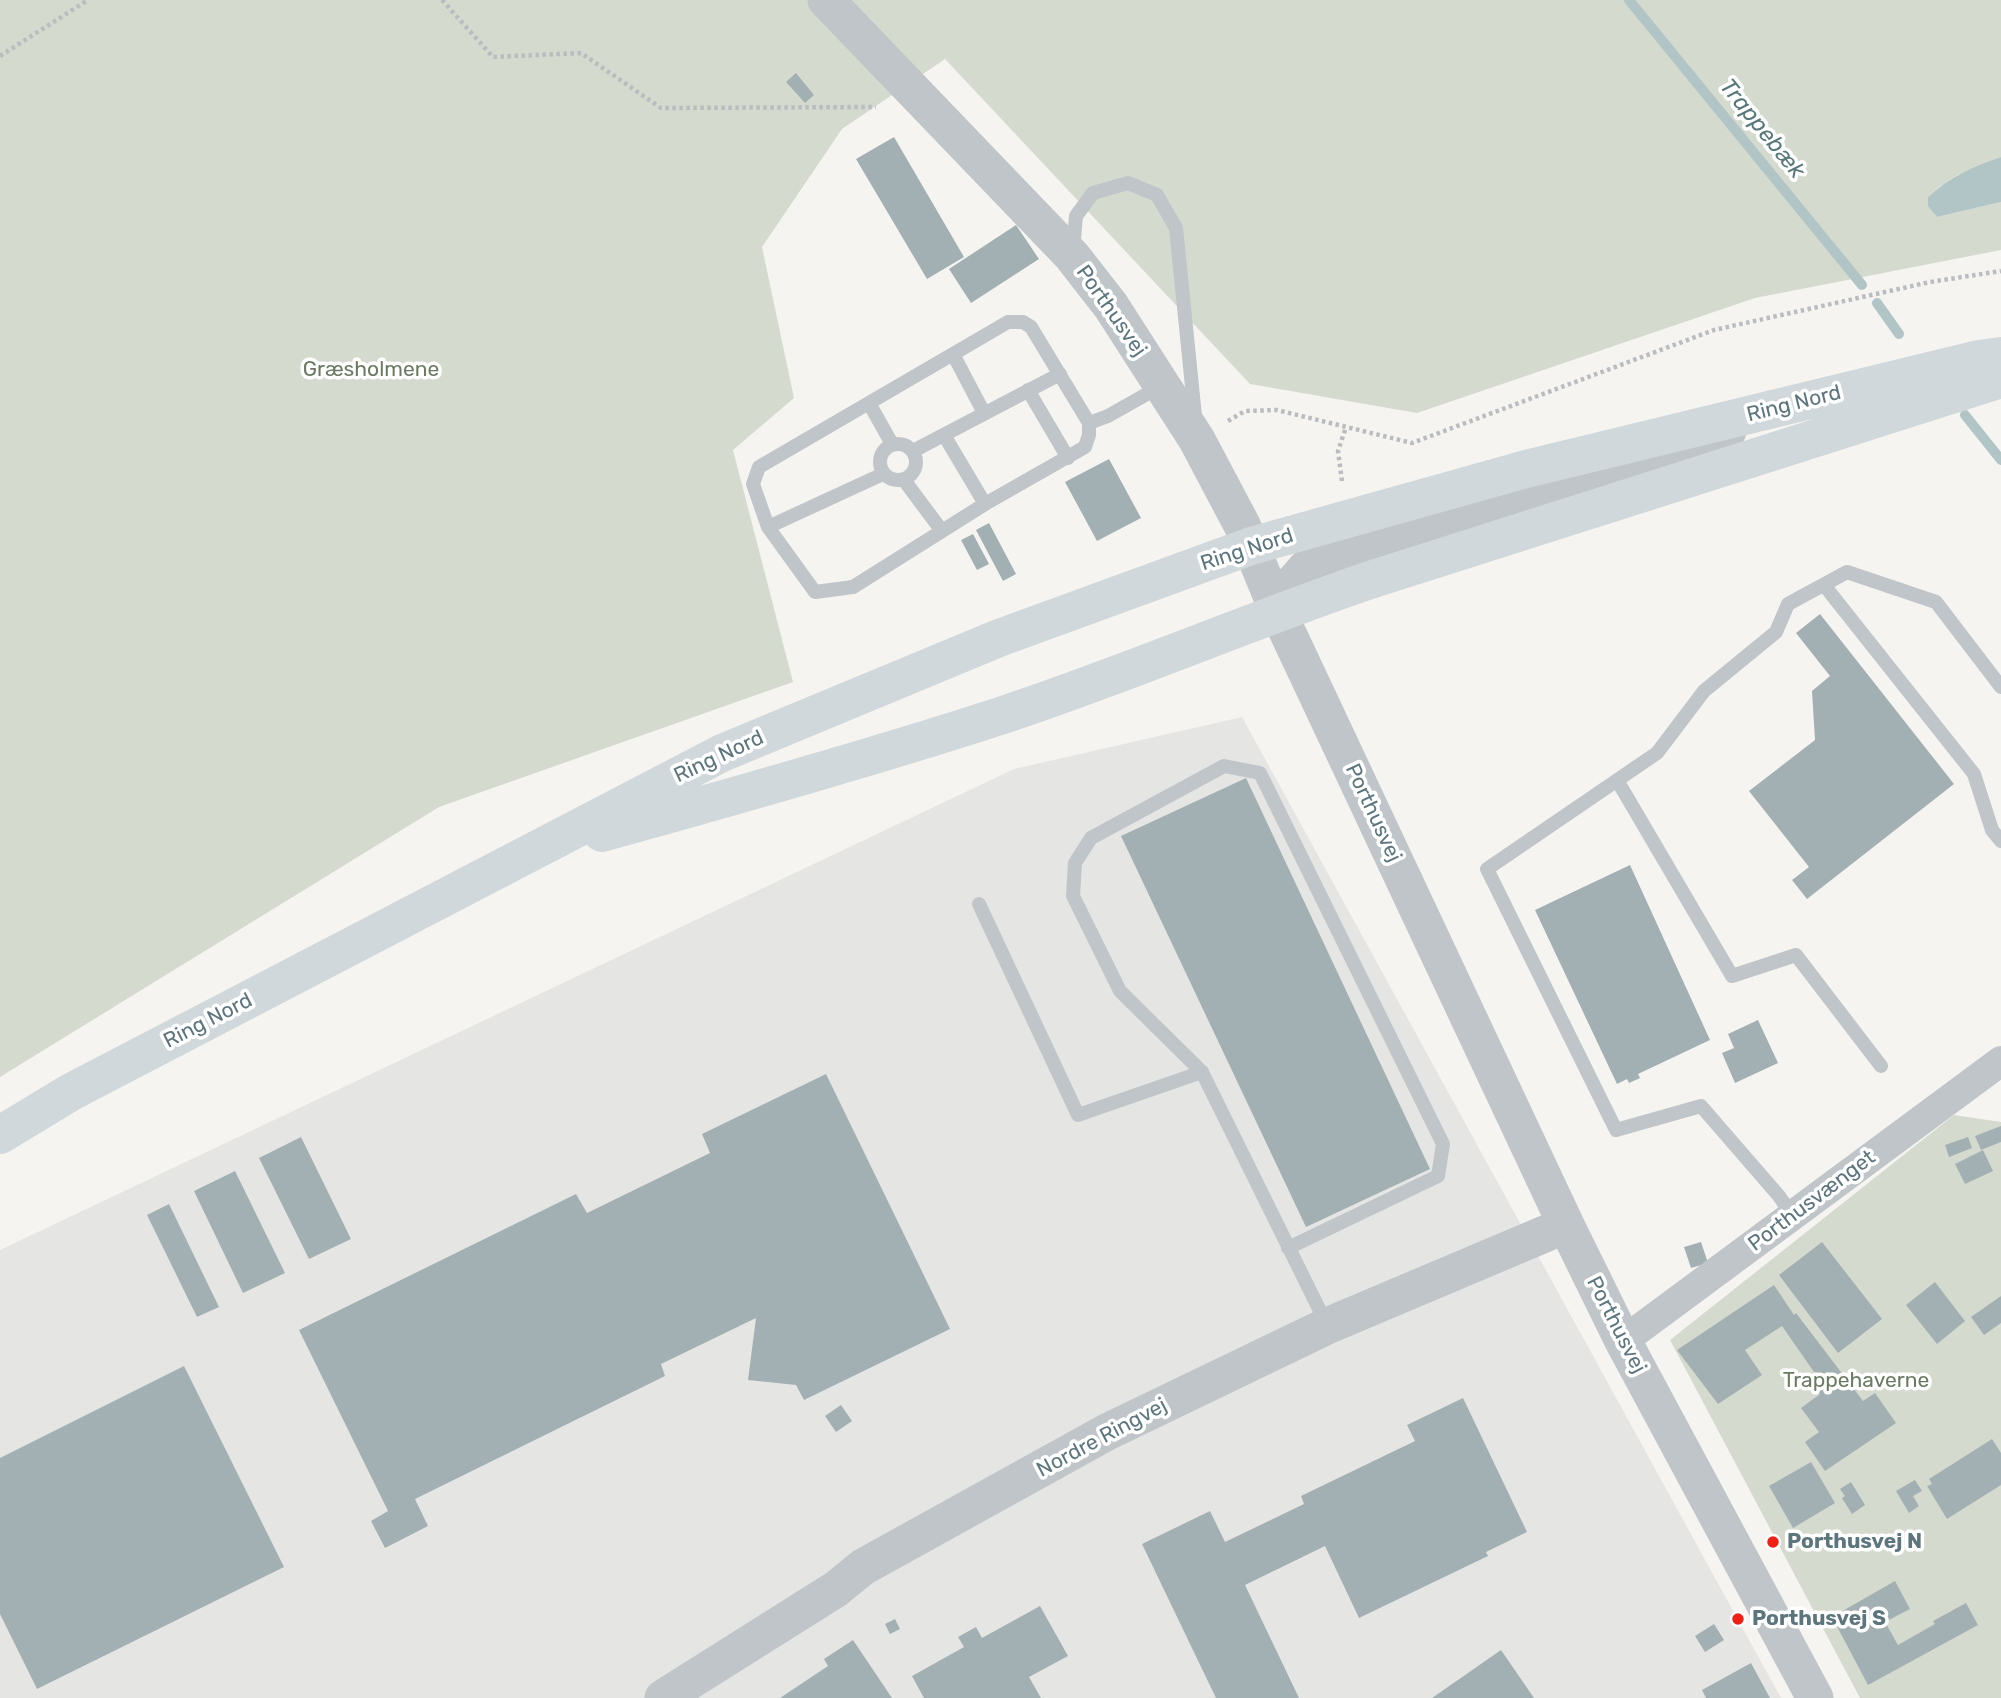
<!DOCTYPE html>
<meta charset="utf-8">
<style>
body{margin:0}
canvas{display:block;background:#f5f4f0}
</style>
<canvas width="2001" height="1698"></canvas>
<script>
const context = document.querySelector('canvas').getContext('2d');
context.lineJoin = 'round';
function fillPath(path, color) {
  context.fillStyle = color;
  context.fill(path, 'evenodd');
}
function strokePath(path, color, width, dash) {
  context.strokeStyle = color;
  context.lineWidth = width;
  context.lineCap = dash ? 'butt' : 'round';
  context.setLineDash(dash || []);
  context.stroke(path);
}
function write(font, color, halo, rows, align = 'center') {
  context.font = font + ' Rubik,sans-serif';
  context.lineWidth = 7;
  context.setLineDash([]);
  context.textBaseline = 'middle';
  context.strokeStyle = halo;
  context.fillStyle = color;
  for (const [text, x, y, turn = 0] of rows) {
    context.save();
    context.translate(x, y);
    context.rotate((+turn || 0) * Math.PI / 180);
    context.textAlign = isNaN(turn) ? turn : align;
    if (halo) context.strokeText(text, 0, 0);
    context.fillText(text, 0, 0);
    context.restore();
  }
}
fillPath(new Path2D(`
 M1242,717L1781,1698H0V1250L1014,769Z`), '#e5e6e4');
fillPath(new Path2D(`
 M0,0H2001V157C1974,167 1949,176 1928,197L1937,217L2001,202V250L1755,298L1417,413L1250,384L945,59L842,129L762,247L794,398L733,450L793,682L439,807L0,1077Z
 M1954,1115L2001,1122V1698H1860L1670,1340Z`), '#d5dacf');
fillPath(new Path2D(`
 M2001,157V202L1937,217L1928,206V197C1949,177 1974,166 2001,157Z`), '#b2c5c6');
strokePath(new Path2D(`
 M1629,0L1862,285
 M1877,303L1899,334
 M1965,415L2001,460`), '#b2c5c6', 10);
fillPath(new Path2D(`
 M796,73L814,95L805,103L786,82Z
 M894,137L964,257L927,279L856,159Z
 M1016,225L1039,259L971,303L949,269Z
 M1109,459L1141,518L1097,541L1065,482Z
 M989,523L1016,574L1003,581L976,530Z
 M973,534L989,564L977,570L961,540Z
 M1820,614L1954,784L1807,899L1792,880L1809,867L1749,791L1815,740L1812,691L1830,676L1796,633Z
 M1246,778L1430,1169L1306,1227L1121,836Z
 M1630,865L1710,1040L1638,1074L1640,1078L1629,1083L1627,1079L1617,1084L1535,910Z
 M1758,1020L1778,1063L1735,1083L1722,1053L1734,1048L1728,1034Z
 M826,1074L950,1329L804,1400L796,1385L748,1380L756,1318L661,1364L665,1376L415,1499L428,1526L385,1548L371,1521L388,1511L299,1330L576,1194L587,1213L710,1153L702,1134Z
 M2001,1126V1142L1981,1150L1975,1136Z
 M301,1137L351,1239L309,1259L259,1158Z
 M1968,1137L1972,1148L1949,1157L1945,1145Z
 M1983,1150L1993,1171L1965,1184L1955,1164Z
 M235,1171L285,1273L243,1293L194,1191Z
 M169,1204L219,1307L197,1317L147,1215Z
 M1701,1242L1708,1263L1691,1268L1684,1247Z
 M1822,1242L1882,1319L1838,1353L1779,1275Z
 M1935,1282L1965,1321L1937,1344L1906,1305Z
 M1774,1285L1794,1315L1796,1313L1863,1401L1875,1393L1896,1423L1825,1471L1805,1442L1819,1432L1801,1408L1820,1394L1807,1378L1814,1372L1782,1326L1745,1350L1762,1375L1718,1404L1677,1350Z
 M2001,1296V1323L1984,1335L1971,1317Z
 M184,1366L284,1567L37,1689L0,1614V1458Z
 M1463,1398L1527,1532L1486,1552L1488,1556L1359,1618L1325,1546L1245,1585L1299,1698H1216L1142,1544L1210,1511L1225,1542L1304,1504L1301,1496L1415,1441L1407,1425Z
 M841,1405L852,1421L836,1432L825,1416Z
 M1992,1439L2001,1453V1485L1947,1519L1927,1486L1932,1484L1929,1479Z
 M1811,1462L1835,1503L1793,1528L1769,1486Z
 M1915,1480L1922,1491L1913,1496L1919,1506L1909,1513L1896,1491Z
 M1851,1482L1865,1505L1852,1514L1842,1498L1845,1496L1840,1489Z
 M1895,1581L1910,1609L1885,1622L1898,1645L1935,1624L1933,1621L1966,1603L1978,1625L1868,1685L1832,1617Z
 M1040,1606L1068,1656L1029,1677L1041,1698H924L912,1676L964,1647L958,1637L976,1627L982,1638Z
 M895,1619L900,1629L890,1634L885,1624Z
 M1714,1624L1724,1640L1705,1652L1695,1636Z
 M853,1640L892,1698H780L828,1666L824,1659Z
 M1501,1650L1534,1698H1432Z
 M1751,1663L1770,1698H1706L1702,1690Z`), '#a3b0b3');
strokePath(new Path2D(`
 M442,0L493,57L581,53L661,108L876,107
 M0,56L88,0
 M1228,421L1245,411L1277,410L1412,443L1714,330L1930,282L2001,271
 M1342,481L1338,451L1346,427`), '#b9bdbf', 4.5, [3.5, 3.5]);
strokePath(new Path2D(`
 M1073,251L1076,216L1093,193L1128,183L1157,195L1176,228L1195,416
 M1008,322H1023L1031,327L1089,423V435L1085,447L985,504L853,587L815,592L768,527L753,484L759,467Z
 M953,354L984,413
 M1028,390L1068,458
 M869,403L892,444
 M1089,423L1108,416L1161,386
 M944,435L985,504
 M880 462a18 18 0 1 1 36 0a18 18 0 1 1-36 0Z
 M913,451L1060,374
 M904,480L942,531
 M768,527L883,474
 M1824,585L1974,774L1992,830L2001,841
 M1617,780L1732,976L1796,955L1881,1066
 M979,904L1078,1115L1202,1072
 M1793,1216L1779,1196L1701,1106L1616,1130L1487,869L1657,753L1704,691L1776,632L1788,604L1847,572L1936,602L2001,687
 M1288,1248L1438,1176L1443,1144L1260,773L1224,766L1091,838L1075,863L1073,896L1120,991L1202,1072L1327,1325`), '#bfc5c8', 14);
strokePath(new Path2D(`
 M1623,1341L2001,1061`), '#bfc5c8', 30);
strokePath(new Path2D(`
 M826,0L1072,256L1111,306L1197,440L1243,527L1278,612L1566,1225L1623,1341L1815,1698
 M1278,612L1290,586L1307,567L1360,546L1678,453L1728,431
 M663,1698L836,1589L863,1567L1107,1432L1327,1326L1566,1225`), '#bfc5c8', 37);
strokePath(new Path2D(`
 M602,833C736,796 871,758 1003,715C1127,674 1247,622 1370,580L2001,379
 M0,1135L71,1092L722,753L999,638L1251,546L1526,469L1979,359L2001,356`), '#d1d8db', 38);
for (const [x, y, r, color] of [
 [1773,1542,7,"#ef2016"],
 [1738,1619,7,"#ef2016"]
]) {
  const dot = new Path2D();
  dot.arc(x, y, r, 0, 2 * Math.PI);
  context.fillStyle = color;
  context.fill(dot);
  strokePath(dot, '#fff', 2.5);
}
write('21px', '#5d767e', '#fff', [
 ["Porthusvej",1111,311,55],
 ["Ring Nord",1794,404,-14],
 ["Ring Nord",1247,550,-18],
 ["Ring Nord",719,757,-25],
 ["Porthusvej",1373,813,65],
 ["Ring Nord",208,1021,-27],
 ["Porthusvænget",1812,1201,-37],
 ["Porthusvej",1616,1325,63],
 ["Nordre Ringvej",1102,1438,-28]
]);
write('21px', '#6b7b61', '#fff', [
 ["Græsholmene",371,370],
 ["Trappehaverne",1856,1381]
]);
write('bold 21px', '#5d767e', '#fff', [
 ["Porthusvej N",1787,1542],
 ["Porthusvej S",1752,1619]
], 'left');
write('italic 23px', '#58787a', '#fff', [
 ["Trappebæk",1762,129,51]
]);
</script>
